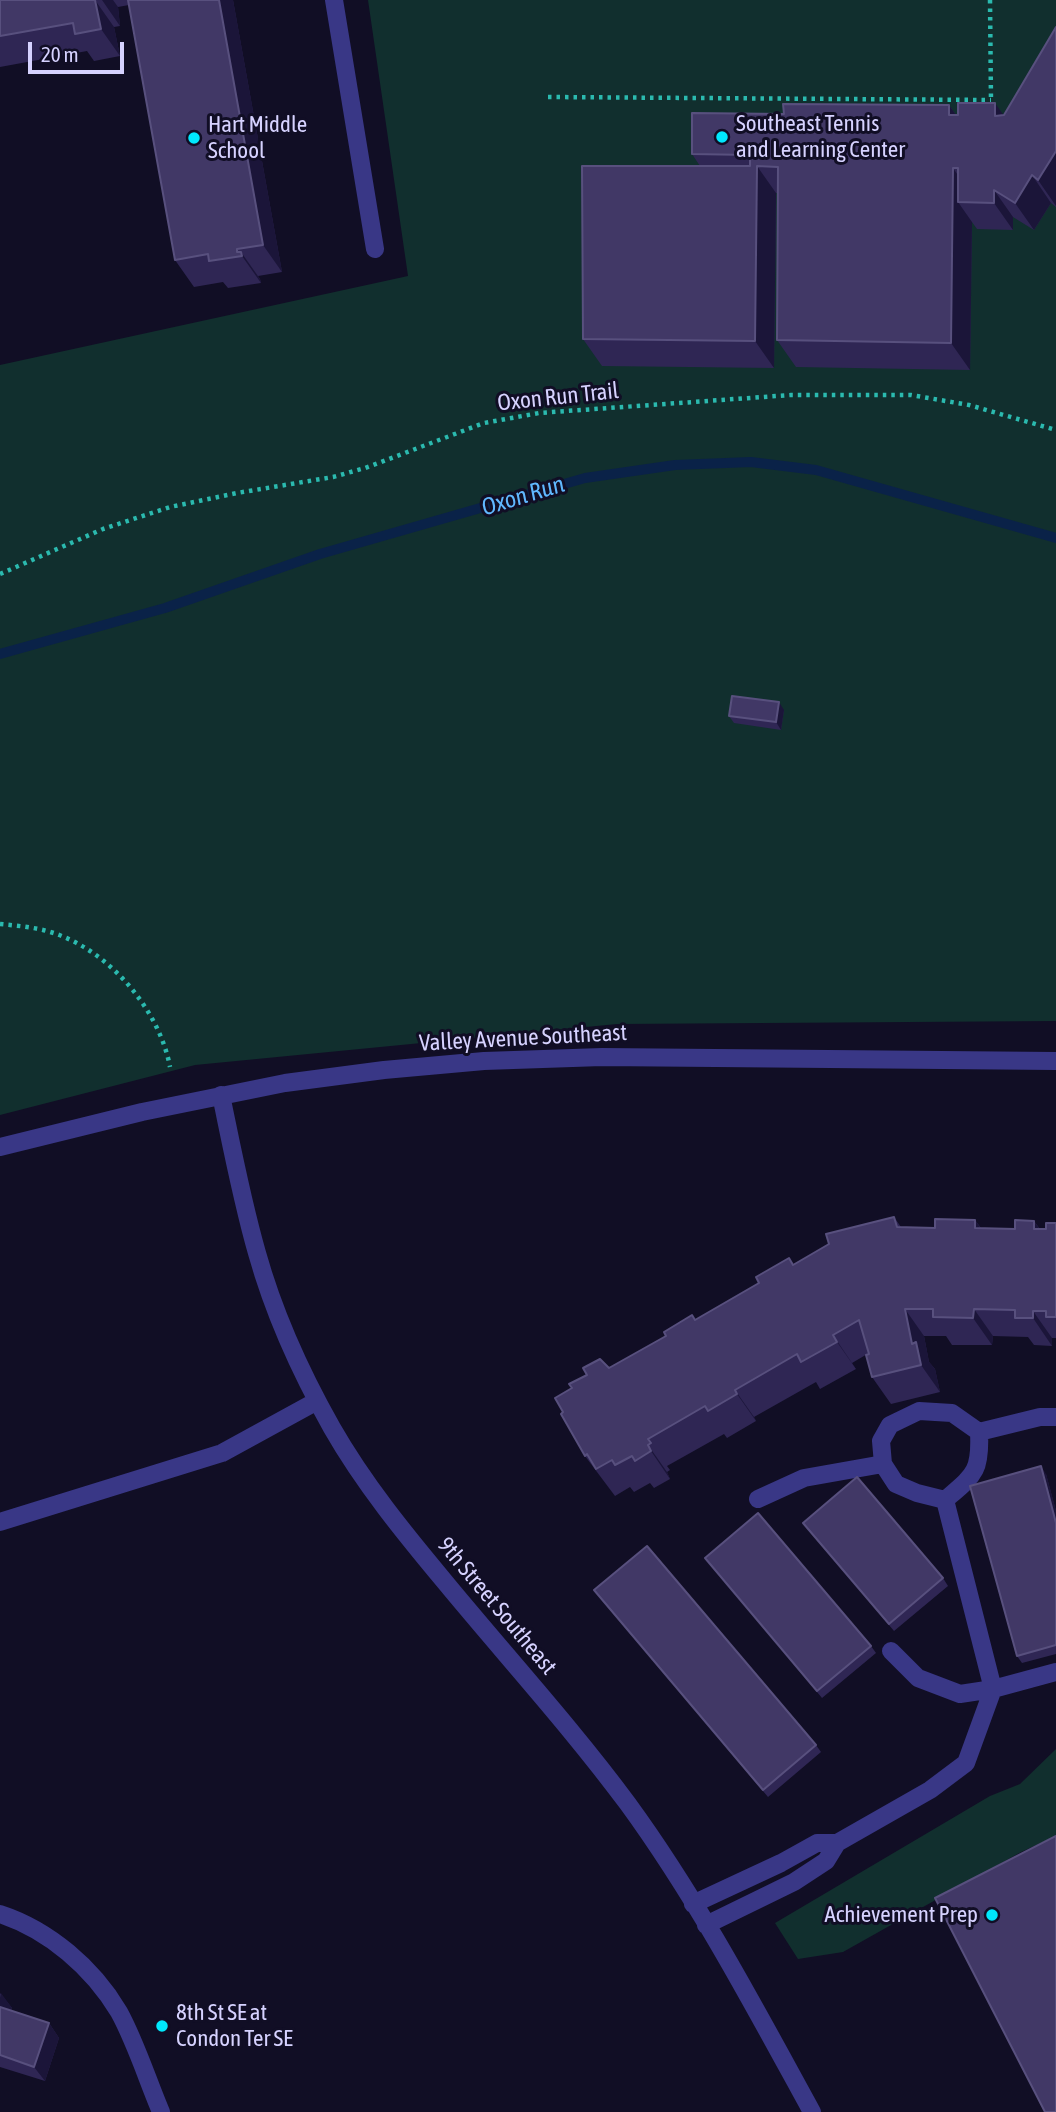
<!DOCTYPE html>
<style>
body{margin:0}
#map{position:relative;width:1056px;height:2112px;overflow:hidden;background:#110e25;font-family:"Asap Condensed",sans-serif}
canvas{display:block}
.scale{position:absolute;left:28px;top:42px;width:96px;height:32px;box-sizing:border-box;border:4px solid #d6d2ff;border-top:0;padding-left:9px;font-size:21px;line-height:24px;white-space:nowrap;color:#d6d2ff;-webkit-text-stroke:5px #110e25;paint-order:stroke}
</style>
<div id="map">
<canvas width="1056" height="2112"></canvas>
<div class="scale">20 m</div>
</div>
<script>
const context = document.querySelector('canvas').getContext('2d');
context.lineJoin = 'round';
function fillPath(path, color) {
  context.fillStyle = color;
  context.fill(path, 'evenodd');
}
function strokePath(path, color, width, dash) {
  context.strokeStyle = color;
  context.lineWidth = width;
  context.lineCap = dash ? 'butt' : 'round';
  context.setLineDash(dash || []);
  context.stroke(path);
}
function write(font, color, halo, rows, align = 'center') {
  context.font = font + ' "Asap Condensed",sans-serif';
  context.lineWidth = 6;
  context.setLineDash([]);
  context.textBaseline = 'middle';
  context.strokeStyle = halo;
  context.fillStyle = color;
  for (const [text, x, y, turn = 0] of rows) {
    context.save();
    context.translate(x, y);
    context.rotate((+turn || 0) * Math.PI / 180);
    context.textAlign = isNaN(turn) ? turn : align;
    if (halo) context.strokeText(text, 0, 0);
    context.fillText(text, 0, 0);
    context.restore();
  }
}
fillPath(new Path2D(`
 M368,0H1056V1021L617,1024L195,1065L0,1115V365L408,276Z
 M1056,1749V1836L1021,1852L843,1952L798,1959L775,1923L990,1796L1020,1784Z`), '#112f2e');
strokePath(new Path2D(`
 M0,654L165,608L320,554L585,478L675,465L751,462L816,470L1056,538`), '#0a2248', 10);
strokePath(new Path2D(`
 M990,0L991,101
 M548,97L991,100
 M0,574L103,529L170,507L237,493L333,477L365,468L484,423L539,413L791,395H911L969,405L1056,430
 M0,924C21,926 44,928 64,937C115,958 160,1013 170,1067`), '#2bbaaf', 4.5, [3.5, 5]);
strokePath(new Path2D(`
 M334,0L375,249
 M221,1095C232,1148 242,1201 257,1253C274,1314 301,1373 332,1428C364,1484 405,1534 445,1582C506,1656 571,1727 628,1804C698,1900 755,2008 812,2112
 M0,1147L142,1112L285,1083L384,1070L484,1061L602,1057L1056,1061
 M883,1464L896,1484L917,1493L945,1500
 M758,1499L804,1478L883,1464L881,1441L890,1425L919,1411L952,1413L979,1432L1040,1417H1056
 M0,1522L222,1453L317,1401
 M891,1651L918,1678L960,1694L993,1689L945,1500C974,1475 981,1472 979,1432
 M693,1904L781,1863L817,1843H837
 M0,1914C49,1930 93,1968 119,2012C136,2043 147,2079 161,2112
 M706,1925L794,1882L826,1861L837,1843L930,1790L966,1763L993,1689L1056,1672`), '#393786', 18);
fillPath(new Path2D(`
 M0,0H233L282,272L258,276L260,279L261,283L228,288L223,282L194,287L175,260L129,5L118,7L120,26L114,27L120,56L94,61L87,51L0,67Z
 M1056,27V207L1051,203L1034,230L1013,217V230L977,229L972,222L970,370L796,367L777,340L778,193H776L774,368L602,366L583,339L700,166L692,154L784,114L949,105L956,115H1004Z
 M784,710L781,730L734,723L729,716Z
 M894,1217L901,1227L935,1228L975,1220L981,1228L1015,1229L1034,1221L1040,1229H1046L1056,1223V1338H1052V1346L1034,1345L1028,1337L993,1336L992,1345H952L946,1336H924L929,1362L935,1369L940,1392L891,1404L872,1377L869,1353L852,1363L856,1369L820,1389L816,1382L754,1417L756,1421L727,1438L724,1434L667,1466L670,1470L667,1472L670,1479L654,1488L650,1483L634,1492L630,1487L615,1496L585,1456L563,1412L609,1368L794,1264Z
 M1046,1474L1056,1511V1654L1022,1663L1017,1656Z
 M803,1523L943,1578L948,1586L894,1631Z
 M705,1558L871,1646L876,1653L822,1698Z
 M594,1590L816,1745L821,1752L768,1797Z
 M0,1993L12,2008L11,2011L49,2023L59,2038L45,2081L0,2067Z`), '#2f2654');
fillPath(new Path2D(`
 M95,0L114,27L120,56L101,29Z
 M102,0H113L118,7L120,26Z
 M219,0H233L282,272L263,245Z
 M995,103L1014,130L995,116Z
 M949,105L968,132L949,115Z
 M1056,151V206L1038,180Z
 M757,166L776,193L774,368L755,341Z
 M953,168L972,196L958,202L972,222L970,370L951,343Z
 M1032,175L1051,203L1034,230L1015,203Z
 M994,190L1013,217V230L994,203Z
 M241,252L260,279L261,283L242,256Z
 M779,702L784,710L781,730L776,722Z
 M975,1220L994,1247L975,1228Z
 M1034,1221L1053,1248L1034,1229Z
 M905,1309L924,1336L929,1362L935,1369L940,1392L921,1365L912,1344Z
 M974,1309L993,1336L992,1345L973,1318Z
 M1033,1311L1052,1338V1346L1033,1318Z
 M833,1335L852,1363L856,1369L837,1342Z
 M735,1390L754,1417L756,1421L737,1394Z
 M648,1445L667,1472L670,1479L651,1451Z
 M1041,1466L1046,1474L1056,1511V1523Z
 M1,1993L12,2008L8,2021L0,2010V1998Z
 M49,2023L59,2038L45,2081L34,2067Z`), '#1b1539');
const building = new Path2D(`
 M0,0H95L101,29L75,34L73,23L0,36Z
 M128,0H219L263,245L237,249V252H241L242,256L209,261L208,254L175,260Z
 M1056,27V151L1038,180L1032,175L1015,203L994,190V203L958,202V168H953L951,343L777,340L778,167L757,166L755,341L583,339L582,166H750V155L692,154V113L784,114L783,104L949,105V115H958V103H995V116L1004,115Z
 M732,696L779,702L776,722L729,716Z
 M894,1217L897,1227L935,1228V1219L975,1220V1228L1015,1229V1220L1034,1221V1229H1046V1223H1056V1317H1046V1311H1033V1318H1015V1310L974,1309L973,1318L933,1317V1309H905L912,1344L916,1342L921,1365L872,1377L866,1355L869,1354L859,1320L833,1335L837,1342L801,1362L797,1354L735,1390L737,1394L708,1411L705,1406L648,1439L651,1443L648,1445L651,1451L635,1461L632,1456L615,1465L612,1460L596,1469L587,1454L585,1456L561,1414L563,1412L555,1398L572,1388L569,1384L587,1375L583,1368L600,1359L609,1368L666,1336L664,1332L692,1315L695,1320L759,1283L756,1277L789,1258L793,1265L829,1244L826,1234Z
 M1041,1466L1056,1523V1645L1017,1656L970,1486Z
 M857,1477L943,1578L889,1624L803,1523Z
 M758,1513L871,1646L817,1691L705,1558Z
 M647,1546L816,1745L763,1790L594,1590Z
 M1056,1836V2112H1045L935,1898Z
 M0,2007L49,2023L34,2067L0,2055Z`);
fillPath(building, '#413866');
strokePath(building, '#58507e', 2);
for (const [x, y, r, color] of [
 [722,137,7,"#00e8fd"],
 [194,138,7,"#00e8fd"],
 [992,1915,7,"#00e8fd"],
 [162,2026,7,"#00e8fd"]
]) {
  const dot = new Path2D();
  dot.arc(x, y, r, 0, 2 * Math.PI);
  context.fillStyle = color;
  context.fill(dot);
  strokePath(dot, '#110e25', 2.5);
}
write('23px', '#d6d2ff', '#110e25', [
 ["Southeast Tennis",736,124],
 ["and Learning Center",736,150],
 ["Hart Middle",208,125],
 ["School",208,151],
 ["Achievement Prep",978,1915,"right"],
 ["8th St SE at",176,2013],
 ["Condon Ter SE",176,2039]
], 'left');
write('23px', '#d6d2ff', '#110e25', [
 ["Oxon Run Trail",558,397,-6],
 ["Valley Avenue Southeast",523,1038,-3],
 ["9th Street Southeast",497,1606,50]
]);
write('italic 24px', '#60b8ff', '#110e25', [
 ["Oxon Run",523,496,-17]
]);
</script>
